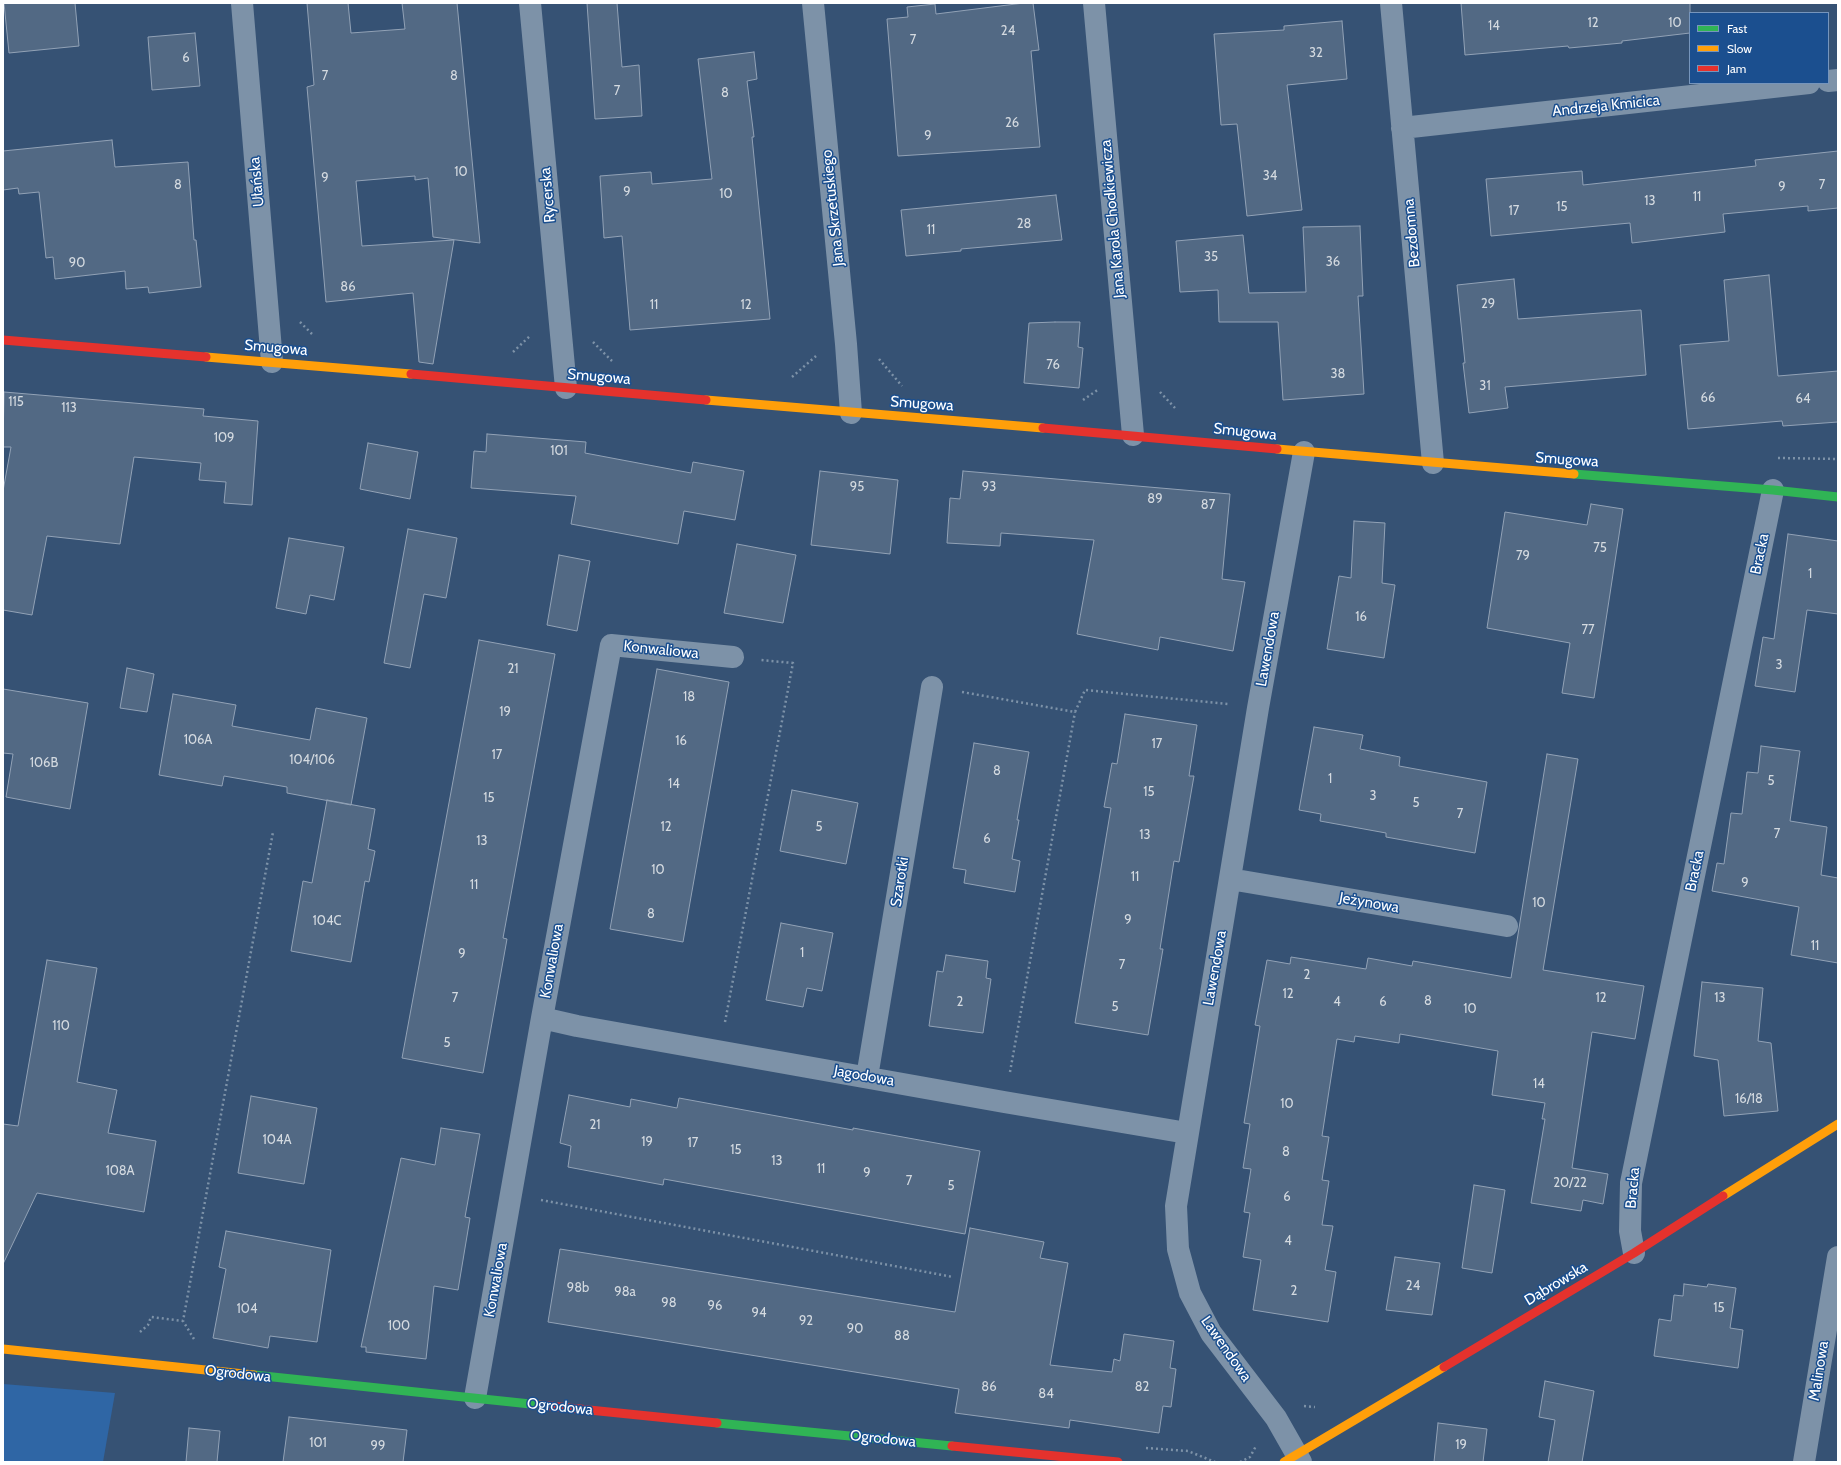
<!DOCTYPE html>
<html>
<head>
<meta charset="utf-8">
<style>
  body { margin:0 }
  #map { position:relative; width:1841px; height:1465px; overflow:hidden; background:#365274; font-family:Cabin,sans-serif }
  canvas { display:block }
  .frame { position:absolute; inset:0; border:4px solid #fff; pointer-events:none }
  .legend { position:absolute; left:1689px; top:12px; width:140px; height:72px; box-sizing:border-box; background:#1b4f8f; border:1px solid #7695bc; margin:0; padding:5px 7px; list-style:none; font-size:12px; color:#fff }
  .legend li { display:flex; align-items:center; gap:8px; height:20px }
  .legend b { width:20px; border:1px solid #7695bc }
</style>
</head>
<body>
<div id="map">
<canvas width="1841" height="1465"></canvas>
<div class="frame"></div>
<ul class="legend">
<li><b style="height:5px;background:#30b455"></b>Fast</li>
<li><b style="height:5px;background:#ff9f0a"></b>Slow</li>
<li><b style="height:5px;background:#e5322d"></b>Jam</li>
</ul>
</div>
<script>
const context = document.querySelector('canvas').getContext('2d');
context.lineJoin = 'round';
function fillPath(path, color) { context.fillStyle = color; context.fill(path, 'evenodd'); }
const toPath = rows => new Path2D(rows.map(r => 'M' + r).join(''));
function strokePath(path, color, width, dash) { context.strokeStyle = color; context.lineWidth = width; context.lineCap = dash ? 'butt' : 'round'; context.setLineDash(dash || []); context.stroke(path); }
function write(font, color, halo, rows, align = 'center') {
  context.font = font + ' Cabin,sans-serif'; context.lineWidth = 3; context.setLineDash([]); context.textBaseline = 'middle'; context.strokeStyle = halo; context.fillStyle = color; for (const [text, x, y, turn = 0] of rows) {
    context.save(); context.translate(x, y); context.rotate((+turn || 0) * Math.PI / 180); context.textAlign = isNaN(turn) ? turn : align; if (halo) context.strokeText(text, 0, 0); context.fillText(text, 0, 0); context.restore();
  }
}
fillPath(toPath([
  [3,1384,115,1393,103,1462,3,1462]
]), '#2f66a5');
const building = toPath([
  [4,3,75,3,79,46,9,53,4,3],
  [307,3,348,3,351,33,405,29,402,3,457,3,480,243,433,237,428,178,415,180,415,176,356,181,362,246,454,240,433,364,419,362,413,293,326,302,307,87,314,85,307,3],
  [587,3,617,3,622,67,639,65,642,116,595,119,587,3],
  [1024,3,1033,3,1039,50,1031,51,1040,147,898,156,887,19,908,17,907,7,935,4,936,14,1024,3],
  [1461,3,1690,3,1690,33,1622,41,1622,43,1569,48,1568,46,1465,55,1461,3],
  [1342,21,1347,79,1287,85,1302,210,1247,216,1237,124,1221,125,1214,34,1284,30,1284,26,1342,21],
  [195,33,200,86,152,90,148,37,195,33],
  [754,52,757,79,747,81,754,137,752,137,770,319,630,330,622,236,604,238,600,176,651,172,652,184,712,179,698,59,754,52],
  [112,140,115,167,188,162,194,240,196,240,201,287,149,293,148,287,126,289,125,271,55,279,53,257,46,258,39,192,19,194,18,188,3,190,3,151,112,140],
  [1838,151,1838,208,1808,211,1808,206,1723,214,1725,232,1632,243,1630,223,1491,236,1486,179,1582,171,1583,185,1756,166,1755,160,1838,151],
  [1056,195,1062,240,961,249,961,251,906,256,901,210,1056,195],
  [1360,226,1363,296,1358,296,1364,394,1283,400,1278,322,1219,322,1218,290,1180,292,1176,241,1243,235,1249,293,1306,292,1303,227,1360,226],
  [1769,275,1778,376,1838,371,1838,422,1783,426,1782,421,1688,429,1680,345,1729,341,1724,280,1769,275],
  [1514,279,1518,319,1641,310,1646,375,1505,387,1508,408,1469,413,1463,363,1465,363,1457,285,1514,279],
  [1055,322,1080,322,1078,347,1083,348,1079,388,1024,383,1029,323,1055,322],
  [4,392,204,409,203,416,258,421,252,505,224,503,226,482,199,480,201,463,134,457,120,544,47,536,32,615,3,610,3,491,11,447,3,447,4,392],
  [487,434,586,442,585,453,691,473,693,462,744,471,735,520,684,511,678,544,571,524,576,496,471,488,474,451,486,452,487,434],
  [368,443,418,452,410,499,360,489,368,443],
  [820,471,898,480,890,554,811,545,820,471],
  [963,471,1230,494,1222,579,1245,582,1233,651,1160,637,1158,650,1077,634,1094,540,1001,533,1000,546,947,543,950,498,960,499,963,471],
  [1591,504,1623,509,1594,698,1562,693,1570,643,1487,628,1505,512,1587,525,1591,504],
  [1354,521,1385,523,1382,583,1395,585,1384,658,1327,649,1339,576,1351,578,1354,521],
  [408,529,457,538,446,598,424,594,410,668,384,663,408,529],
  [1788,534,1838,541,1838,614,1807,610,1795,692,1755,686,1763,637,1774,639,1788,534],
  [289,538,344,547,334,600,310,595,306,614,276,608,289,538],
  [737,544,796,555,783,623,724,613,737,544],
  [559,555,590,561,577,631,547,625,559,555],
  [479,640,555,654,503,938,507,939,483,1073,402,1058,479,640],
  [127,668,154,674,147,712,120,708,127,668],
  [657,669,729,682,683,942,610,929,657,669],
  [3,689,88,703,70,809,6,797,13,754,3,753,3,689],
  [173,694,236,705,232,726,310,740,316,708,367,718,351,805,287,793,287,787,224,776,222,786,159,775,173,694],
  [1125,714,1197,725,1189,776,1194,776,1179,862,1174,861,1160,949,1163,949,1148,1035,1075,1023,1111,808,1104,807,1112,763,1117,764,1125,714],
  [1314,727,1363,735,1360,749,1400,757,1399,766,1487,782,1475,853,1386,837,1386,833,1320,821,1321,814,1299,810,1314,727],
  [974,743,1029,752,1017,820,1019,820,1012,859,1020,861,1015,892,964,883,966,870,953,868,974,743],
  [1761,746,1800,751,1790,821,1827,827,1821,875,1838,878,1838,963,1791,955,1799,907,1712,891,1717,863,1724,864,1731,813,1742,814,1747,772,1758,773,1761,746],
  [1547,754,1578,759,1543,970,1644,986,1635,1039,1592,1032,1572,1168,1608,1174,1603,1204,1583,1200,1581,1211,1531,1203,1545,1119,1542,1119,1545,1103,1492,1095,1498,1051,1400,1034,1399,1043,1355,1036,1354,1042,1337,1039,1322,1136,1329,1137,1322,1180,1329,1181,1322,1225,1333,1226,1325,1270,1336,1272,1328,1322,1253,1310,1261,1260,1243,1257,1250,1213,1244,1212,1251,1169,1243,1168,1250,1124,1244,1123,1260,1026,1255,1025,1267,960,1290,964,1291,957,1366,969,1368,958,1412,966,1413,961,1511,978,1547,754],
  [792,790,858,803,846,864,780,851,792,790],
  [327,800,375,809,368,849,375,851,369,882,365,881,351,962,291,951,303,881,312,883,327,800],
  [781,923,833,933,822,991,807,988,803,1007,766,1000,781,923],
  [946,955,988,961,986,978,991,979,983,1033,929,1026,937,971,943,972,946,955],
  [47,960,97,968,77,1082,117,1090,108,1133,156,1141,144,1212,37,1193,3,1264,3,1124,18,1126,47,960],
  [1702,982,1763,988,1758,1041,1771,1043,1778,1111,1724,1116,1718,1060,1694,1056,1702,982],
  [569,1095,630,1107,631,1099,677,1108,679,1098,853,1130,853,1128,980,1151,965,1234,664,1179,663,1185,568,1167,571,1146,560,1143,569,1095],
  [251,1096,317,1108,304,1184,238,1173,251,1096],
  [441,1128,480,1134,465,1217,470,1218,458,1290,434,1286,426,1359,366,1352,366,1347,361,1347,401,1158,435,1165,441,1128],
  [1474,1185,1505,1190,1492,1273,1462,1268,1474,1185],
  [970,1228,1044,1242,1040,1258,1068,1263,1050,1365,1112,1372,1114,1359,1120,1361,1124,1334,1174,1341,1170,1368,1176,1369,1171,1407,1163,1406,1159,1433,1070,1420,1069,1428,955,1413,959,1389,548,1322,560,1249,955,1312,970,1228],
  [226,1231,331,1250,317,1342,270,1336,268,1348,213,1338,226,1269,219,1267,226,1231],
  [1395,1257,1440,1263,1432,1315,1386,1310,1395,1257],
  [1684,1284,1707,1287,1708,1284,1736,1288,1730,1328,1743,1330,1738,1368,1654,1356,1659,1319,1671,1321,1674,1295,1683,1296,1684,1284],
  [1545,1381,1594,1391,1582,1462,1548,1462,1555,1420,1539,1417,1545,1381],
  [289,1417,407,1430,403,1462,283,1462,289,1417],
  [1438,1423,1487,1429,1483,1462,1434,1462,1438,1423],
  [189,1428,220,1431,217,1462,186,1462,189,1428]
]);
fillPath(building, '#526984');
strokePath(building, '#92a2b6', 1);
strokePath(toPath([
  [300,322,312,334],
  [593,342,612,361],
  [513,352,531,335],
  [879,359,902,386],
  [792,377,816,356],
  [1160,392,1175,408],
  [1083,400,1099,389],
  [1778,458,1838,459],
  [962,692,1075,712,1085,690,1228,704],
  [725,1022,793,663,761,660],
  [1010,1072,1075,712],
  [541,1200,953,1277],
  [140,1332,148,1325,151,1317,183,1321],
  [194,1339,183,1321,273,832],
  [1304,1406,1315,1407],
  [1146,1448,1188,1451,1215,1462],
  [1240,1462,1250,1457,1256,1446]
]), '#7d92a8', 2.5, [2, 3]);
strokePath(toPath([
  [242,3,272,362],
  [530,3,566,388],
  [813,3,846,344,851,413],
  [1094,3,1133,435],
  [1391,3,1433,463],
  [1828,81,1838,80],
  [1402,128,1809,83],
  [1230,879,1507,926],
  [542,1018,577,1026,1004,1102,1187,1133],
  [867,1077,932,687],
  [1634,1253,1630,1231,1631,1183,1773,490],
  [475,1398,542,1018,611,645,733,657],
  [1301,1462,1276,1418,1211,1333,1190,1293,1178,1249,1176,1206,1258,708,1304,452],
  [1804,1462,1838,1257]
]), '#7d92a8', 22);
strokePath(toPath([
  [1574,474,1773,490,1838,497],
  [254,1375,540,1405],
  [717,1423,952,1446]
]), '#30b455', 9);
strokePath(toPath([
  [206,357,411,374],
  [706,400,1043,428],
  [1277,449,1574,474],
  [1723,1196,1838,1124],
  [3,1349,254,1375],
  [1284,1462,1444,1367]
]), '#ff9f0a', 9);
strokePath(toPath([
  [3,340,206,357],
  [411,374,706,400],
  [1043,428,1277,449],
  [1444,1367,1634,1253,1723,1196],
  [540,1405,717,1423],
  [952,1446,1118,1462]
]), '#e5322d', 9);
write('13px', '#d4dae0', null, [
  ["12",1593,23],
  ["10",1675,23],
  ["14",1494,26],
  ["24",1008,31],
  ["7",913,40],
  ["32",1316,53],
  ["6",186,58],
  ["7",325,76],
  ["8",454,76],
  ["7",617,91],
  ["8",725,93],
  ["26",1012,123],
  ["9",928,136],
  ["10",461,172],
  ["34",1270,176],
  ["9",325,178],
  ["8",178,185],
  ["7",1822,185],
  ["9",1782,187],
  ["9",627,192],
  ["10",726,194],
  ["11",1697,197],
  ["13",1650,201],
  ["15",1562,207],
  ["17",1514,211],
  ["28",1024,224],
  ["11",931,230],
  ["35",1211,257],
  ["36",1333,262],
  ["90",77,263],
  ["86",348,287],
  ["29",1488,304],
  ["11",654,305],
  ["12",746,305],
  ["76",1053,365],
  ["38",1338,374],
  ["31",1485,386],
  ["66",1708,398],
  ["64",1803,399],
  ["115",16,402],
  ["113",69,408],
  ["109",224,438],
  ["101",559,451],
  ["95",857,487],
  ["93",989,487],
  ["89",1155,499],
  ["87",1208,505],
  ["75",1600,548],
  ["79",1523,556],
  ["1",1810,574],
  ["16",1361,617],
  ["77",1588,630],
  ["3",1779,665],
  ["21",513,669],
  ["18",689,697],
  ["19",505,712],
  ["106A",198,740],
  ["16",681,741],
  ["17",1157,744],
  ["17",497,755],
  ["104/106",312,760],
  ["106B",44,763],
  ["8",997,771],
  ["1",1330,779],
  ["5",1771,781],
  ["14",674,784],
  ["15",1149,792],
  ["3",1373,796],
  ["15",489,798],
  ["5",1416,803],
  ["7",1460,814],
  ["12",666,827],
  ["5",819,827],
  ["7",1777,834],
  ["13",1145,835],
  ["6",987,839],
  ["13",482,841],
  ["10",658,870],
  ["11",1135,877],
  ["9",1745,883],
  ["11",474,885],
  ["10",1539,903],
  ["8",651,914],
  ["9",1128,920],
  ["104C",327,921],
  ["11",1815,946],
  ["1",802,953],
  ["9",462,954],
  ["7",1122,965],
  ["2",1307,975],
  ["12",1288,994],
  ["7",455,998],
  ["12",1601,998],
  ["13",1720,998],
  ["8",1428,1001],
  ["2",960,1002],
  ["4",1337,1002],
  ["6",1383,1002],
  ["5",1115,1007],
  ["10",1470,1009],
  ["110",61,1026],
  ["5",447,1043],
  ["14",1539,1084],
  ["16/18",1749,1099],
  ["10",1287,1104],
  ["21",595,1125],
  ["104A",277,1140],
  ["19",647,1142],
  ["17",693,1143],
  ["15",736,1150],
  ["8",1286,1152],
  ["13",777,1161],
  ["11",821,1169],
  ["108A",120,1171],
  ["9",867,1173],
  ["7",909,1181],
  ["20/22",1570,1183],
  ["5",951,1186],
  ["6",1287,1197],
  ["4",1288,1241],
  ["24",1413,1286],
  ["98b",578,1288],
  ["2",1294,1291],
  ["98a",625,1292],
  ["98",669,1303],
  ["96",715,1306],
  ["15",1719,1308],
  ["104",247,1309],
  ["94",759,1313],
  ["92",806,1321],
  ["100",399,1326],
  ["90",855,1329],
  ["88",902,1336],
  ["86",989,1387],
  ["82",1142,1387],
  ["84",1046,1394],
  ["101",318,1443],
  ["19",1461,1445],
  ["99",378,1446]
]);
write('15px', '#fff', '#1b4f8f', [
  ["Andrzeja Kmicica",1606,106,-6],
  ["Ułańska",257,182,-95],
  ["Rycerska",548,195,-95],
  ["Jana Skrzetuskiego",833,208,-96],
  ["Jana Karola Chodkiewicza",1113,219,-95],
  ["Bezdomna",1412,233,-95],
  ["Smugowa",276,348,5],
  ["Smugowa",599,377,5],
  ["Smugowa",922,404,4],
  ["Smugowa",1245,432,6],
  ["Smugowa",1567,460,4],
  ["Bracka",1760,554,-78],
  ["Lawendowa",1268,649,-80],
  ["Konwaliowa",661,650,6],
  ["Bracka",1695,871,-78],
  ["Szarotki",900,882,-81],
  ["Jeżynowa",1369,903,10],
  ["Konwaliowa",552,961,-80],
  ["Lawendowa",1215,968,-80],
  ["Jagodowa",864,1076,10],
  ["Bracka",1633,1188,-85],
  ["Konwaliowa",496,1280,-80],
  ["Dąbrowska",1556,1284,-31],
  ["Lawendowa",1226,1349,55],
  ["Malinowa",1819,1371,-81],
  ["Ogrodowa",238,1374,6],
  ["Ogrodowa",560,1407,6],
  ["Ogrodowa",883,1439,6]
]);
</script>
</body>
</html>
